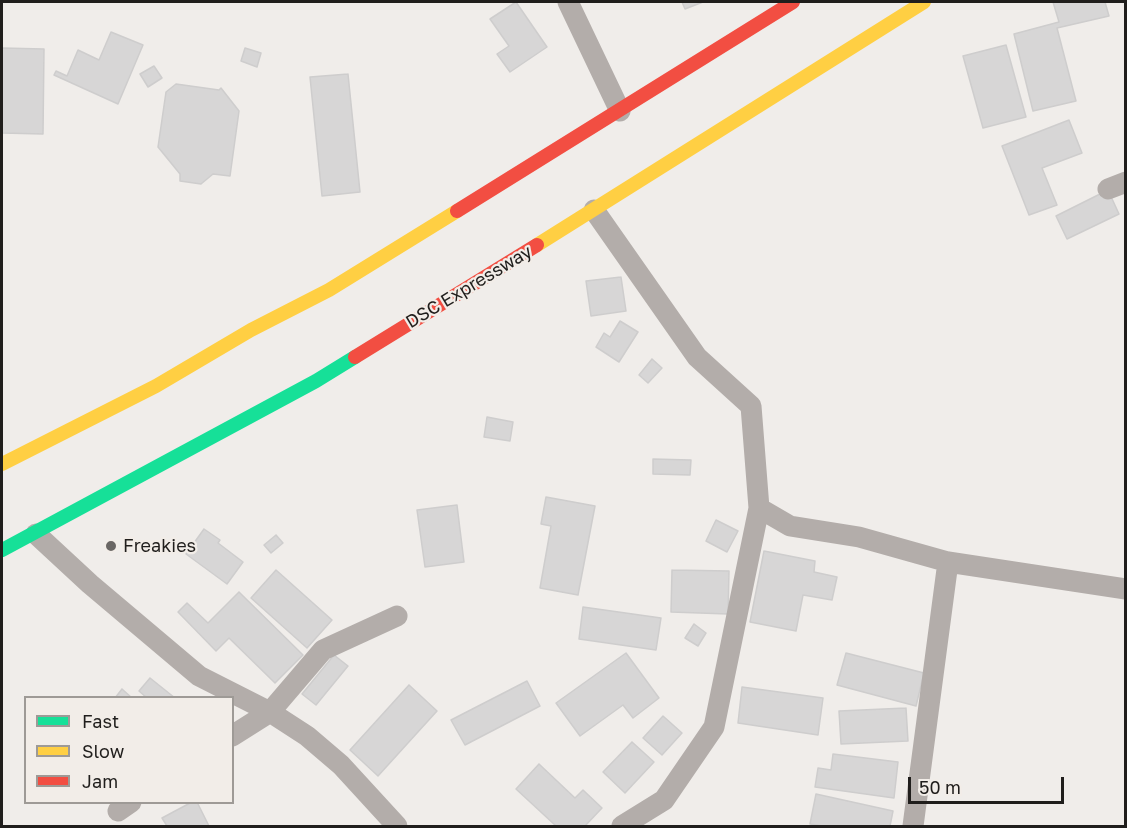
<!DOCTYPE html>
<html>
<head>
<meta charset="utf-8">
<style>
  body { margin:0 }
  #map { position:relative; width:1127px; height:828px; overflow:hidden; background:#f0edea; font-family:"Golos Text",sans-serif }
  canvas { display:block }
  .frame { position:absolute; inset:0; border:3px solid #201e1c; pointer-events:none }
  .legend { position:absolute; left:24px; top:696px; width:210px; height:108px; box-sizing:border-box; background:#f2ede8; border:2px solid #9e9a96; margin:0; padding:8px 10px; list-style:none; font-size:18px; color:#201e1c }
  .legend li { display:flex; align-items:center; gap:12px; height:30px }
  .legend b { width:30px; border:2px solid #9e9a96 }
  .scale { position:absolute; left:908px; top:777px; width:156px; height:27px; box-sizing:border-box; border:3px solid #201e1c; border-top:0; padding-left:8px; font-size:18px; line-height:21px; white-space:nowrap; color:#201e1c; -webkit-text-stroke:4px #f2ede8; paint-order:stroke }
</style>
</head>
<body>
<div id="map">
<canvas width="1127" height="828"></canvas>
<div class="frame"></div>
<ul class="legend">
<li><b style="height:8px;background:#16e098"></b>Fast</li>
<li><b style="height:8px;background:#ffcf43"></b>Slow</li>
<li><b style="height:8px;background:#f24e42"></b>Jam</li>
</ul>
<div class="scale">50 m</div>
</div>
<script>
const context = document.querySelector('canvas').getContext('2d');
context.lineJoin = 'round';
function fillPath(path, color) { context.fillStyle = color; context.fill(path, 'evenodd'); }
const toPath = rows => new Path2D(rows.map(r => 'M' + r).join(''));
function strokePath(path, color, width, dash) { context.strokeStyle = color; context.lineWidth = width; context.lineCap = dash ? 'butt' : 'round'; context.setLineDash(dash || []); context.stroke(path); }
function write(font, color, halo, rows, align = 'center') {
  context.font = font + ' "Golos Text",sans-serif'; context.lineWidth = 4.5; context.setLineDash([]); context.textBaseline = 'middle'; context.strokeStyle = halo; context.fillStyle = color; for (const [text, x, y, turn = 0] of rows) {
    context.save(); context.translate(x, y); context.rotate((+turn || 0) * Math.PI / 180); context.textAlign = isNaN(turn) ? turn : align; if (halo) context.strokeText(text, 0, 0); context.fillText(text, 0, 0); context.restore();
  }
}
const building = toPath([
  [516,2,547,47,510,72,497,54,509,46,490,19,516,2],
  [682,2,703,2,685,9,682,2],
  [1053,2,1105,2,1109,16,1057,28,1076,101,1033,111,1014,34,1059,22,1053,2],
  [111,32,143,45,118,104,54,75,56,71,67,76,78,50,99,60,111,32],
  [1006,45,1026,117,983,128,963,56,1006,45],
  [2,48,44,49,43,134,2,133,2,48],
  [245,48,261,53,257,67,241,61,245,48],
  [154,66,162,78,148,87,140,74,154,66],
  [348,74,360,192,322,196,310,77,348,74],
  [176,84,219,90,221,88,239,111,230,176,213,174,201,184,180,181,180,174,158,147,166,92,176,84],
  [1069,120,1082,153,1042,168,1057,205,1029,215,1002,146,1069,120],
  [1108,190,1119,214,1067,239,1056,216,1108,190],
  [621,277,626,311,591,316,586,281,621,277],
  [620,321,638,332,619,362,596,347,604,333,610,337,620,321],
  [652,359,662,368,648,383,639,375,652,359],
  [487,417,513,422,510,441,484,437,487,417],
  [653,459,691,460,690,475,653,474,653,459],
  [546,497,595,506,578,595,540,588,551,526,541,524,546,497],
  [457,505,464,562,425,567,417,510,457,505],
  [716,520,738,531,727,552,706,541,716,520],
  [204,529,220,540,218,543,243,562,227,584,186,554,204,529],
  [276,535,283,543,271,553,264,545,276,535],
  [764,551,815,561,814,572,837,577,832,600,803,595,796,631,750,622,764,551],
  [276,570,332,620,307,648,251,598,276,570],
  [672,570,729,571,728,614,671,612,672,570],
  [239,592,303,655,275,683,229,638,216,651,178,612,187,603,208,623,239,592],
  [583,607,661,618,656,650,579,639,583,607],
  [694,624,706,633,698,646,685,638,694,624],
  [626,653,659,698,633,718,623,705,580,736,556,703,626,653],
  [846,653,924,673,916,706,837,685,846,653],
  [334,655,348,666,316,705,302,694,334,655],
  [150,678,175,698,147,698,139,691,150,678],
  [527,681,540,706,465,745,451,720,527,681],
  [409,685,437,711,378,776,350,750,409,685],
  [742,687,823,698,818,735,738,723,742,687],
  [122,689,132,698,115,698,122,689],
  [906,708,908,741,841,744,839,711,906,708],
  [663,716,682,733,662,755,643,738,663,716],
  [632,742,654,762,625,793,603,772,632,742],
  [833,754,898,762,894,798,815,787,818,768,831,770,833,754],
  [539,764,575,798,583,790,602,808,585,826,556,826,516,789,539,764],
  [816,794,893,811,890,826,823,826,810,824,816,794],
  [192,802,197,802,209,826,167,826,162,818,192,802]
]);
fillPath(building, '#d7d6d6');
strokePath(building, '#cecdcd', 1.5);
strokePath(toPath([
  [568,2,620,111],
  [1108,189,1126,182],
  [594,210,697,357,751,406,759,508,790,526,859,537,948,562,1126,589],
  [36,534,90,584,199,676,270,712,307,736,341,765,397,826],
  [232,736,270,712,323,650,397,616],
  [118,811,131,802],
  [622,826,664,800,714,727,759,508],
  [913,826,948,562]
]), '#b3adaa', 21);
strokePath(toPath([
  [2,550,316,381,355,357]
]), '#16e098', 14);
strokePath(toPath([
  [537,245,924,2],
  [2,464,156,386,251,330,329,290,457,211]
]), '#ffcf43', 14);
strokePath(toPath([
  [457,211,793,2],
  [355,357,537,245]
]), '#f24e42', 14);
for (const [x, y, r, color] of [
  [111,546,6,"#696664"]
]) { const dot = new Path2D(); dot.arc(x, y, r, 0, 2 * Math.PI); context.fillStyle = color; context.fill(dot); strokePath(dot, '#f2ede8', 2); }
write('18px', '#201e1c', '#f2ede8', [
  ["DSC Expressway",469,287,-31]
]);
write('18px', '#201e1c', '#f2ede8', [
  ["Freakies",123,546]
], 'left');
</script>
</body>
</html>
